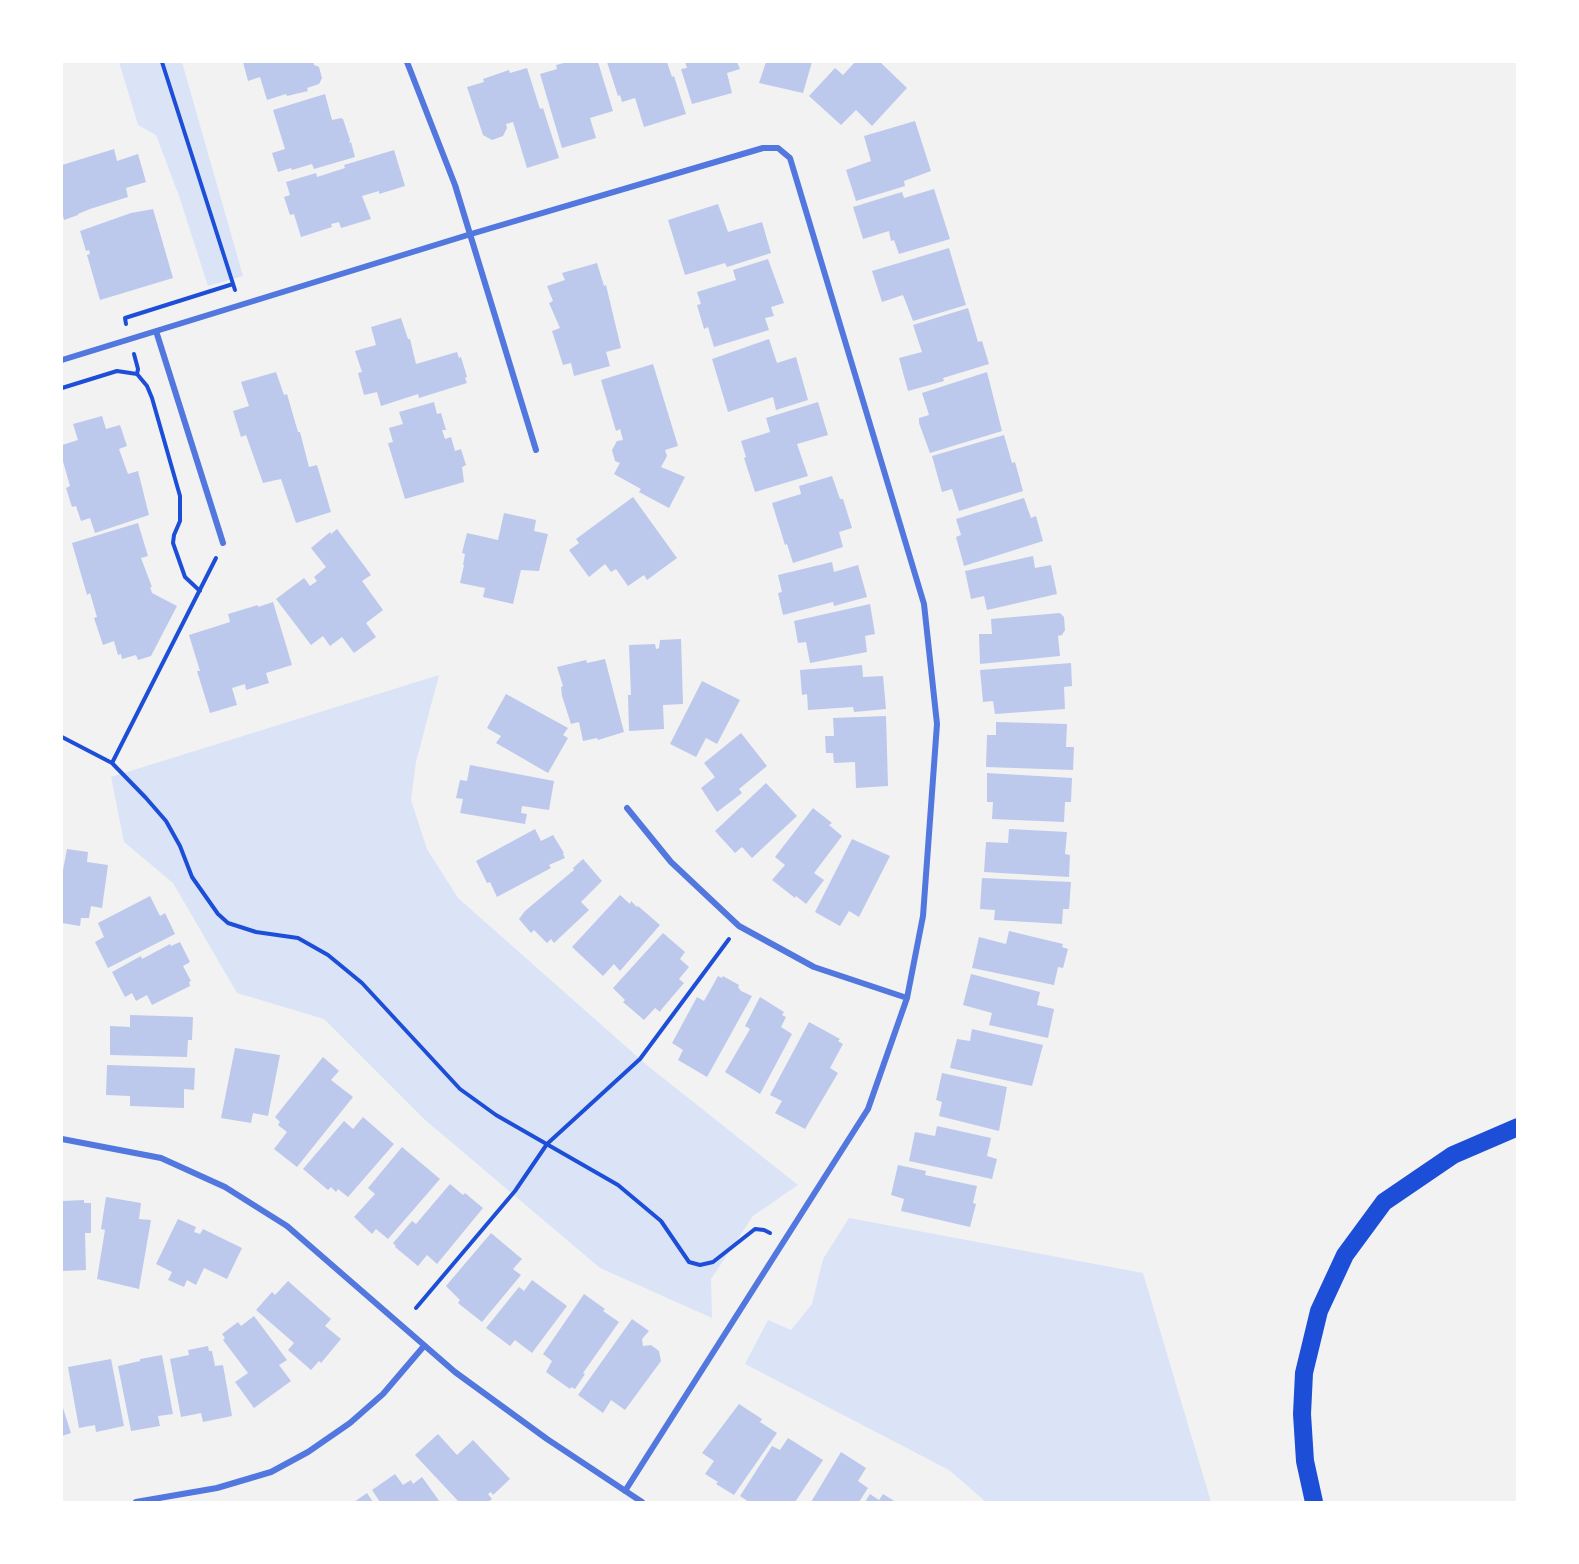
<!DOCTYPE html>
<html>
<head>
<meta charset="utf-8">
<style>
  body { margin:0 }
  #map { position:relative; width:1579px; height:1564px; overflow:hidden; background:#f2f2f2; font-family:Helvetica,sans-serif }
  canvas { display:block }
  .frame { position:absolute; inset:0; border:63px solid #fff; pointer-events:none }
</style>
</head>
<body>
<div id="map">
<canvas width="1579" height="1564"></canvas>
<div class="frame"></div>
</div>
<script>
const context = document.querySelector('canvas').getContext('2d');
context.lineJoin = 'round';
function fillPath(path, color) { context.fillStyle = color; context.fill(path, 'evenodd'); }
const toPath = rows => new Path2D(rows.map(r => 'M' + r).join(''));
function strokePath(path, color, width, dash) { context.strokeStyle = color; context.lineWidth = width; context.lineCap = dash ? 'butt' : 'round'; context.setLineDash(dash || []); context.stroke(path); }
fillPath(toPath([
  [119,62,182,62,243,276,208,286,179,196,156,135,138,125],
  [439,675,416,762,411,800,427,849,458,898,648,1066,798,1185,753,1216,711,1279,712,1318,600,1268,424,1119,324,1019,237,993,173,883,124,842,111,777],
  [849,1218,1143,1273,1211,1502,986,1502,949,1470,745,1364,768,1320,791,1330,812,1304,823,1259]
]), '#dbe4f7');
fillPath(toPath([
  [243,62,313,62,314,65,319,67,322,78,319,84,307,88,308,91,287,96,286,94,267,100,260,77,248,81],
  [567,62,598,62,613,111,590,118,596,138,562,148,540,74,557,69,556,65],
  [607,62,667,62,672,77,674,76,686,114,644,127,635,98,622,102,620,95,618,96],
  [685,62,737,62,740,69,727,73,732,93,692,104,681,69,687,68],
  [766,62,812,62,803,93,759,83],
  [855,62,880,62,907,88,872,126,856,110,841,125,809,96,835,68,843,75],
  [527,68,540,109,543,108,559,158,527,168,513,122,506,124,507,128,503,136,492,140,483,135,467,87,484,82,483,79,509,70,510,73],
  [325,94,332,120,341,118,343,119,350,140,349,143,351,142,355,157,314,169,312,164,292,170,291,168,278,172,272,153,285,149,273,110],
  [915,121,931,171,904,181,905,186,856,201,846,170,871,161,864,136],
  [114,149,117,161,138,154,146,182,126,188,128,197,90,209,78,214,78,215,64,220,62,212,62,165],
  [394,150,405,186,379,194,379,191,362,196,371,219,341,228,339,222,331,224,332,227,301,237,294,214,290,215,284,197,290,195,286,182,316,173,317,177,345,168,344,165],
  [934,189,950,239,899,254,894,240,891,241,889,231,863,239,853,207,902,192,904,198],
  [718,204,728,232,762,222,771,253,727,267,725,263,685,275,668,220],
  [153,209,173,278,100,300,87,255,90,254,89,250,86,251,80,231,131,213],
  [949,248,966,305,913,321,903,295,882,302,872,271],
  [768,259,784,303,771,307,774,316,765,318,769,330,714,347,708,327,704,329,697,305,701,304,697,292,736,280,733,270],
  [597,263,604,286,606,285,621,348,606,352,610,366,574,376,571,363,563,365,552,331,560,328,549,303,553,301,547,286,565,280,562,273],
  [968,308,978,342,982,341,989,364,943,378,944,381,908,391,899,358,922,352,913,325],
  [401,318,408,339,410,339,416,364,457,352,459,358,461,357,467,377,465,378,467,383,419,398,418,394,381,406,377,392,364,395,358,373,362,372,355,351,376,345,371,327],
  [769,339,777,363,796,357,808,400,776,410,773,397,728,412,712,359],
  [653,364,678,446,665,450,667,456,661,467,685,477,669,508,639,492,641,489,614,474,620,463,615,461,612,450,617,441,623,440,620,429,616,431,601,380],
  [276,372,284,395,287,394,298,432,300,432,309,467,317,465,331,512,296,523,281,479,263,483,246,435,241,437,233,411,249,406,241,382],
  [987,372,1002,431,930,453,919,423,919,418,929,415,922,393],
  [434,402,437,414,441,413,446,430,442,430,445,439,451,437,455,451,461,449,466,465,462,467,464,482,405,499,388,443,393,442,389,428,403,424,399,412],
  [818,402,828,435,797,444,808,476,755,492,744,458,746,457,741,441,770,432,766,418],
  [102,416,106,429,120,425,127,446,119,449,128,474,138,471,149,515,95,533,90,518,81,521,76,506,72,507,66,488,70,486,62,458,62,445,78,440,73,424],
  [1004,435,1012,463,1015,462,1023,491,959,511,952,489,942,492,932,456],
  [832,476,840,499,843,499,852,528,839,532,843,547,793,563,787,544,785,545,772,503,801,494,799,486],
  [633,497,677,558,647,580,644,575,628,586,616,569,611,572,605,564,589,577,569,550,579,543,576,539],
  [1024,498,1031,518,1036,516,1043,541,964,566,956,537,961,535,956,519],
  [504,513,536,520,534,531,548,534,539,571,521,570,513,604,483,597,485,588,460,583,464,565,463,565,465,554,462,553,467,533,498,540],
  [138,523,148,556,141,558,152,587,150,587,152,593,177,606,151,656,138,660,136,655,122,659,121,654,118,655,114,641,103,645,94,618,97,617,90,593,87,595,72,543],
  [337,529,371,575,362,581,383,610,366,623,376,637,354,653,342,637,330,646,323,636,311,645,276,599,304,578,310,586,317,581,314,577,326,567,311,548,330,532,331,534],
  [1033,556,1035,568,1051,565,1057,594,987,610,984,596,971,599,965,571],
  [832,562,834,572,858,565,867,597,834,606,833,602,783,615,778,593,782,592,778,575],
  [273,602,292,665,266,673,269,683,246,690,245,684,232,688,237,705,210,713,197,671,200,671,189,635,230,622,228,614,258,605,258,607],
  [870,604,875,634,865,636,867,652,810,663,806,642,798,643,794,621],
  [1060,613,1064,617,1065,630,1062,635,1058,636,1060,656,980,664,979,634,992,634,991,619],
  [681,639,683,704,663,705,664,729,629,731,628,695,631,695,629,645,655,644,656,649,659,648,660,640],
  [605,659,624,732,598,740,597,738,583,741,579,722,571,724,562,696,561,687,563,686,557,667,586,660,587,663],
  [1071,663,1072,686,1064,687,1065,709,995,714,993,701,983,702,980,670],
  [862,665,863,677,883,676,886,709,854,712,853,707,808,710,807,694,802,695,800,670],
  [702,681,740,700,717,744,706,738,696,757,670,744],
  [506,694,568,728,563,735,568,738,548,773,496,743,501,736,487,728],
  [886,716,888,786,856,788,855,762,834,763,833,753,826,753,825,736,834,736,833,718],
  [996,722,1067,724,1066,747,1074,747,1073,770,986,767,987,735,996,735],
  [741,733,767,766,739,789,742,793,717,812,701,788,715,777,704,763],
  [470,765,554,781,549,810,522,806,521,813,527,814,525,824,460,813,463,799,456,798,460,780,467,781],
  [987,773,1072,778,1071,802,1065,802,1064,822,992,819,993,802,987,802],
  [766,783,797,816,752,858,742,847,735,853,715,831],
  [813,808,832,823,829,825,842,836,814,873,824,880,806,904,796,896,795,898,772,880,785,865,775,857],
  [535,829,541,841,553,835,564,853,563,854,565,858,549,865,551,868,497,897,490,882,487,883,476,861],
  [1009,829,1067,832,1065,854,1070,855,1069,877,984,872,986,842,1008,843],
  [852,839,890,856,859,917,849,911,840,926,815,912],
  [67,849,88,852,87,862,108,865,102,908,91,906,89,918,81,918,80,926,62,923,62,875],
  [583,859,602,881,581,902,589,910,554,943,551,939,547,943,534,930,531,933,519,919,525,911,574,870,573,868],
  [982,878,1071,882,1069,909,1063,909,1062,924,994,920,995,910,980,909],
  [620,895,630,904,631,901,637,907,638,906,660,925,620,971,614,964,603,976,572,947],
  [150,896,160,916,165,913,175,934,108,968,95,942,104,937,98,923],
  [1009,931,1063,944,1062,947,1068,949,1063,968,1058,967,1054,985,972,968,979,937,1006,944],
  [663,933,685,952,680,959,689,967,679,979,684,983,661,1010,660,1012,655,1008,644,1020,623,1002,625,1000,613,988],
  [180,942,190,962,183,966,191,981,189,982,190,986,152,1005,147,995,136,1001,132,993,125,997,112,972,141,956,142,959,170,944,171,946],
  [971,974,1040,992,1037,1005,1054,1009,1048,1038,989,1025,992,1013,963,1005],
  [718,976,722,978,723,976,739,985,738,987,741,991,752,996,707,1077,678,1060,683,1050,672,1043,697,997,704,1001],
  [760,997,784,1012,782,1015,786,1017,781,1027,792,1034,760,1094,725,1072,750,1029,745,1026],
  [130,1015,193,1017,192,1040,188,1040,187,1057,110,1055,110,1026,130,1027],
  [809,1022,840,1039,838,1041,843,1044,830,1068,838,1073,805,1129,775,1113,782,1101,770,1095],
  [972,1029,1043,1045,1032,1086,950,1068,957,1039,970,1041],
  [235,1048,280,1055,268,1116,253,1113,251,1123,221,1118],
  [323,1057,339,1071,331,1080,353,1097,297,1167,274,1149,287,1132,278,1125,280,1122,275,1117],
  [107,1065,195,1068,194,1090,184,1089,184,1108,130,1106,130,1096,106,1095],
  [942,1073,1007,1087,999,1131,939,1116,942,1102,936,1100],
  [363,1117,394,1144,348,1197,338,1189,336,1192,331,1187,328,1190,303,1169,344,1121,353,1129],
  [937,1126,991,1138,987,1156,997,1159,992,1179,909,1161,915,1132,935,1136],
  [402,1147,440,1179,388,1239,376,1229,372,1234,354,1217,375,1194,368,1188],
  [898,1165,926,1171,925,1175,977,1186,973,1203,976,1204,970,1227,901,1211,904,1199,891,1195],
  [450,1184,463,1195,465,1193,483,1208,437,1264,427,1255,418,1266,395,1247,396,1246,393,1243,412,1221,416,1224],
  [106,1197,141,1203,139,1219,151,1220,139,1289,97,1279,105,1230,101,1229],
  [84,1200,84,1203,91,1203,91,1233,85,1233,86,1270,62,1271,62,1201],
  [178,1219,196,1227,194,1232,200,1234,203,1229,242,1248,227,1279,204,1268,196,1285,187,1280,184,1287,168,1280,172,1272,156,1264],
  [491,1233,522,1259,513,1269,521,1275,482,1322,458,1303,460,1300,446,1286],
  [532,1280,567,1306,532,1353,515,1340,510,1346,486,1328,519,1287,524,1291],
  [288,1281,331,1319,325,1326,341,1339,321,1363,319,1361,311,1370,288,1350,294,1343,256,1310,272,1292,275,1295],
  [584,1294,605,1309,603,1311,619,1322,583,1373,585,1374,575,1389,571,1387,570,1389,546,1372,552,1361,543,1354],
  [254,1316,287,1360,279,1365,291,1381,254,1408,235,1382,248,1373,223,1340,225,1338,222,1334,238,1322,241,1326],
  [632,1319,649,1331,642,1339,643,1346,651,1345,659,1351,661,1361,625,1410,611,1400,603,1413,578,1395],
  [208,1346,209,1351,212,1351,215,1366,223,1365,232,1416,203,1422,201,1413,181,1417,170,1359,189,1355,188,1350],
  [162,1355,173,1414,158,1416,160,1426,131,1431,118,1366,140,1361,140,1359],
  [111,1359,124,1426,96,1432,95,1425,79,1428,68,1367],
  [739,1404,762,1419,760,1422,777,1433,734,1495,716,1484,718,1482,705,1474,714,1461,702,1453],
  [62,1405,71,1433,62,1436],
  [438,1434,457,1455,473,1440,510,1479,493,1495,491,1492,488,1494,492,1499,488,1502,459,1502,415,1455],
  [788,1438,823,1460,795,1502,749,1502,740,1496,772,1446,780,1450],
  [841,1452,866,1468,858,1481,868,1488,859,1502,811,1502],
  [395,1474,403,1485,411,1480,413,1484,422,1477,440,1502,380,1502,372,1490],
  [367,1493,373,1502,354,1502],
  [870,1494,879,1500,883,1494,896,1502,865,1502]
]), '#bdc9ec');
strokePath(toPath([
  [162,62,235,290],
  [126,324,125,318,233,284],
  [137,374,147,386,152,398,180,496,180,521,174,535,173,543,185,577,200,591],
  [62,388,117,371,137,374,138,369,134,354],
  [62,737,112,763,146,798,166,821,180,846,192,877,218,914,228,923,256,932,298,938,328,955,362,983,460,1089,496,1115,618,1185,661,1221,689,1262,700,1265,713,1262,755,1229,764,1230,770,1233],
  [112,763,216,558],
  [416,1308,515,1191,547,1144,640,1059,729,939]
]), '#1d4ed8', 4);
strokePath(toPath([
  [407,62,455,185,536,450],
  [156,331,223,543],
  [62,360,471,234,763,148,778,148,790,158,924,604,937,724,923,916,907,998,868,1109,625,1491],
  [627,808,671,862,739,926,814,967,907,998],
  [62,1139,161,1158,225,1187,287,1226,455,1372,547,1439,642,1502],
  [136,1502,217,1488,271,1472,308,1452,350,1423,383,1394,424,1346]
]), '#5277de', 6);
strokePath(toPath([
  [1314,1502,1305,1461,1302,1414,1304,1373,1319,1311,1345,1255,1384,1202,1453,1155,1518,1127]
]), '#1d4ed8', 18);
</script>
</body>
</html>
